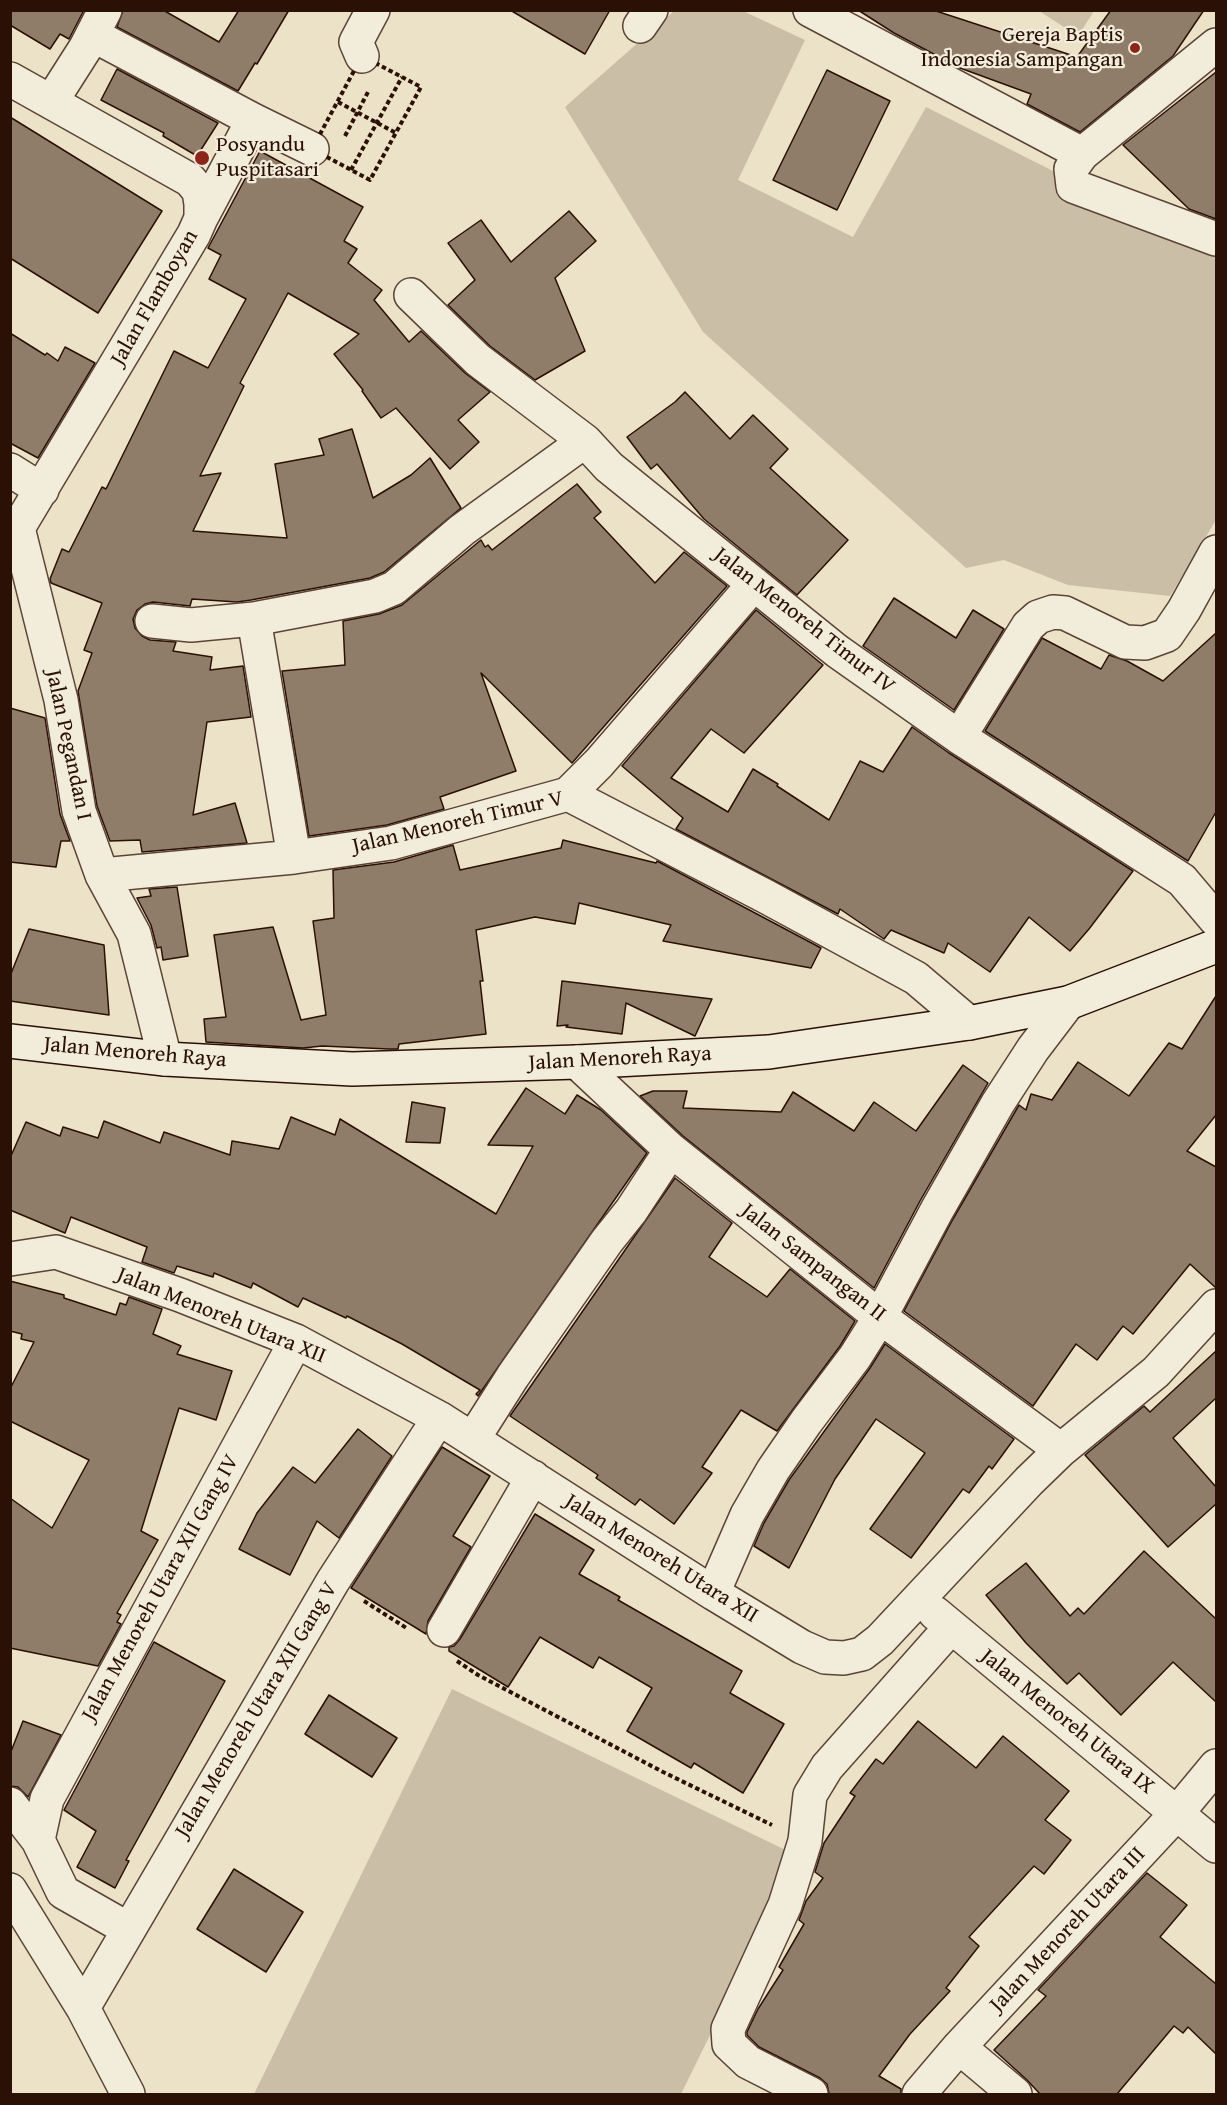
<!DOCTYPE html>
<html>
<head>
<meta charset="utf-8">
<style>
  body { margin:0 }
  #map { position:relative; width:1227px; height:2105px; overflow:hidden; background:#ebe2c7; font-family:"Gentium Book Plus",serif }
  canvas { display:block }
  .frame { position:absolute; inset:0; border:12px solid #2b1005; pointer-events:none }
</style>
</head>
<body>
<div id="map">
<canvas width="1227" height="2105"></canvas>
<div class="frame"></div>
</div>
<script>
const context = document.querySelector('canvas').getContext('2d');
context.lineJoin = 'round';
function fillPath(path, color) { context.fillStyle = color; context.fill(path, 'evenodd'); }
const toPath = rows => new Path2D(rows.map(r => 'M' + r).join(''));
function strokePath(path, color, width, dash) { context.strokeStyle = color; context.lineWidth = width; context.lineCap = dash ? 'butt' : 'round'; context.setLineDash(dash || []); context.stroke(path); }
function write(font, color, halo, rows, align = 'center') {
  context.font = font + ' "Gentium Book Plus",serif'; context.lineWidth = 4.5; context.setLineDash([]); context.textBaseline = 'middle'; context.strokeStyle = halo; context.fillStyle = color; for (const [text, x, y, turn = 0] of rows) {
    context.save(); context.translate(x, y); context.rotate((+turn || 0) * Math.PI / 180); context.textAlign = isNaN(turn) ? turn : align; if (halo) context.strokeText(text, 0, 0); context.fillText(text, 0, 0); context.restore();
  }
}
fillPath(toPath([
  [674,11,743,11,805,40,738,180,853,237,926,107,1216,253,1216,520,1170,596,1068,585,1004,560,966,568,703,332,565,107],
  [1039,11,1094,11,1078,36],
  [452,1689,798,1856,681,2094,254,2094]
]), '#cabea6');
const building = toPath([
  [10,10,84,10,69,39,60,34,50,49,10,25,10,10],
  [123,10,163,10,219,42,239,10,289,10,257,64,255,63,238,91,117,27,123,10],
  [510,10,610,10,585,54,510,10],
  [858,10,933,10,1077,57,1111,10,1204,10,1173,56,1080,132,1027,104,1031,94,960,68,894,33,858,10],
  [117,69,218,123,197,156,163,136,164,133,101,100,117,69],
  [827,70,890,101,837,210,773,180,827,70],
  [1216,72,1216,219,1189,209,1123,145,1216,72],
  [10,117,162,211,98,313,10,258,10,117],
  [260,151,363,207,344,241,357,249,348,263,382,290,374,300,409,342,421,331,465,373,490,392,458,420,479,442,450,469,396,408,381,418,362,391,363,390,334,354,359,334,288,293,240,383,244,386,200,476,221,473,193,531,287,538,275,464,324,455,319,439,352,429,373,498,411,475,430,458,461,508,384,572,370,578,251,600,237,602,192,599,190,606,153,602,145,604,137,610,133,619,135,628,142,636,150,640,176,642,173,651,212,657,210,670,243,666,251,717,207,722,193,815,235,803,247,843,142,852,140,840,110,841,97,806,78,691,92,653,84,650,102,603,51,583,50,579,62,549,69,552,102,487,106,489,174,351,208,368,246,299,209,279,221,255,208,248,260,151],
  [569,211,596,241,555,278,585,351,535,380,490,346,448,305,475,280,448,243,481,220,511,262,569,211],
  [10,333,45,355,47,353,58,361,65,347,95,363,38,458,10,443,10,333],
  [685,392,730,439,753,415,788,449,770,468,848,540,797,595,704,519,657,464,651,469,627,437,675,402,685,392],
  [577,484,601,512,594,518,655,583,684,552,727,586,572,763,481,673,516,771,440,797,444,809,387,825,309,836,282,671,345,665,343,621,379,614,402,605,481,540,485,547,488,545,492,550,577,484],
  [894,598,956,638,973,610,1004,629,954,710,863,646,894,598],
  [756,610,823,665,744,753,711,729,671,778,728,812,753,769,778,784,777,786,829,820,860,761,883,772,912,727,949,753,1133,871,1089,929,1070,951,1029,917,990,972,948,943,944,953,891,930,884,939,840,909,838,914,676,829,683,818,622,766,756,610],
  [1216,633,1216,812,1188,861,985,731,1042,638,1101,669,1109,655,1127,661,1163,681,1216,633],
  [10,708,45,718,60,814,70,841,61,841,56,867,10,862,10,708],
  [563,840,656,863,657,861,821,948,811,968,663,941,671,925,579,903,575,924,535,917,476,930,483,981,480,981,486,1034,399,1044,398,1049,389,1049,322,1046,303,1048,206,1042,204,1019,226,1017,214,935,273,927,301,1020,326,1015,313,921,334,918,333,870,394,862,453,845,460,870,561,848,563,840],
  [177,887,188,956,163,960,161,947,157,948,151,925,137,898,151,896,149,889,177,887],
  [29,929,104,945,109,1015,10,1001,10,976,29,929],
  [562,981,628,989,712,999,695,1036,626,1003,622,1034,566,1027,568,1025,557,1026,562,981],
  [1216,996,1216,1115,1187,1151,1216,1167,1216,1288,1190,1264,1133,1334,1123,1326,1097,1360,1076,1344,1033,1406,904,1311,953,1219,1019,1105,1026,1110,1031,1094,1052,1100,1078,1062,1129,1096,1169,1043,1182,1049,1216,996],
  [963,1065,988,1083,920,1201,874,1288,683,1136,640,1096,653,1091,687,1091,683,1108,781,1112,793,1092,854,1131,874,1102,916,1131,963,1065],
  [526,1088,565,1114,577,1095,601,1110,647,1153,478,1396,476,1394,480,1390,402,1344,347,1316,346,1318,303,1298,298,1307,253,1283,251,1288,214,1273,213,1277,177,1266,174,1273,142,1262,147,1247,71,1217,65,1233,10,1210,10,1158,26,1122,60,1136,63,1127,98,1138,104,1121,160,1143,164,1132,230,1155,232,1141,279,1149,291,1117,335,1135,340,1119,496,1214,533,1146,488,1145,526,1088],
  [412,1102,445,1108,440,1143,406,1142,412,1102],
  [675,1178,732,1223,709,1257,767,1297,790,1269,855,1321,840,1346,777,1431,741,1410,702,1467,712,1473,674,1524,640,1499,635,1505,596,1478,598,1475,510,1416,675,1178],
  [10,1281,64,1295,64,1298,116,1315,120,1303,126,1305,129,1297,162,1309,153,1334,181,1346,177,1354,232,1371,216,1420,179,1408,141,1531,158,1540,117,1613,121,1615,117,1622,121,1624,98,1666,10,1648,10,1498,52,1528,89,1460,10,1421,10,1389,34,1342,21,1339,22,1334,10,1331,10,1281],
  [885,1344,1014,1439,992,1469,989,1466,969,1493,963,1489,911,1558,870,1529,925,1453,876,1419,835,1479,789,1568,754,1546,764,1523,789,1480,870,1368,885,1344],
  [1216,1351,1216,1398,1173,1438,1216,1487,1216,1504,1168,1547,1085,1455,1144,1406,1150,1412,1216,1351],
  [358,1429,392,1456,339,1538,317,1521,290,1575,239,1549,257,1513,293,1467,315,1483,358,1429],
  [442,1447,490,1476,453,1536,471,1547,428,1621,426,1634,351,1588,442,1447],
  [535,1514,594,1550,579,1574,620,1597,618,1600,742,1671,730,1693,784,1724,743,1793,694,1763,691,1768,627,1731,652,1688,599,1657,593,1668,540,1637,508,1687,449,1651,449,1647,454,1646,460,1639,535,1514],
  [1144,1551,1216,1619,1216,1702,1173,1662,1121,1715,1079,1673,1067,1684,1026,1643,986,1595,1026,1563,1070,1616,1078,1608,1084,1614,1144,1551],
  [154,1642,225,1681,126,1860,129,1861,115,1888,77,1867,96,1831,64,1810,154,1642],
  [329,1695,397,1738,372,1777,305,1734,329,1695],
  [23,1721,61,1735,28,1797,18,1787,10,1786,10,1754,23,1721],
  [918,1721,976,1768,1003,1736,1069,1791,1045,1820,1071,1840,1044,1874,1034,1866,969,1937,979,1946,946,1988,950,1991,910,2034,879,2076,901,2089,901,2094,829,2094,827,2084,820,2078,759,2047,747,2035,747,2032,758,2009,783,1970,779,1967,804,1924,799,1920,806,1901,823,1878,815,1872,824,1843,855,1796,850,1793,876,1759,883,1764,918,1721],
  [234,1869,303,1912,266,1972,197,1929,234,1869],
  [1147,1873,1187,1905,1160,1937,1216,1984,1216,2054,1188,2027,1183,2033,1174,2026,1117,2094,1040,2094,1027,2080,994,2050,1046,1996,1038,1990,1147,1873]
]);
fillPath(building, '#8f7d6a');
strokePath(building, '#2b1005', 1.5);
const street = toPath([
  [810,10,1082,154],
  [640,26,651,10],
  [93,35,253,120,312,149],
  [1216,45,1082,154,1071,169,1073,186,1216,239],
  [362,56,356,42,373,10],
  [10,79,190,180,199,191,201,204,201,218,194,234,18,528],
  [51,102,86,47,105,10],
  [201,218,253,120],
  [411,295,478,360,585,441,609,467,837,651,959,737,1182,880,1216,920],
  [10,470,42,490],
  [18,528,61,700,79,811,102,875,134,934,165,1059],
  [254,619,294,857],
  [152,621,191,625,254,619,375,596,394,588,462,530,585,441],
  [959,737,1028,626,1038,617,1053,612,1065,613,1125,642,1145,643,1167,635,1184,610,1216,552],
  [568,794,599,763,754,584],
  [102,875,294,857,391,843,568,794,765,896,916,978,969,1023],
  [577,1062,671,1150,880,1317,1061,1450],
  [10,1259,56,1252,180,1295,296,1341,439,1418,713,1593,802,1647,825,1657,844,1658,862,1654,880,1640,1029,1481,1061,1450,1156,1372,1216,1306],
  [473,1439,513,1376,607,1241,631,1211,671,1150],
  [713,1593,747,1515,773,1470,806,1422,855,1357,880,1317,937,1210,998,1103,1033,1049,1068,1003],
  [935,1613,1216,1846],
  [444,1630,533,1477],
  [10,1804,38,1840,63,1892,128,1929],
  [38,1840,47,1799,296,1341],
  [10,1890,83,2008,128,2094],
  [83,2008,333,1581,439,1418],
  [959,2047,1015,2094],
  [811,2094,748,2062,729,2044,728,2029,785,1905,805,1841,810,1795,827,1767,951,1627],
  [919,2094,959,2047,1177,1813,1216,1766]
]);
const secondary = toPath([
  [10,1041,165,1059,352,1069,577,1062,769,1052,969,1023,1068,1003,1216,946]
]);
strokePath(street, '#5b4436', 36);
strokePath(secondary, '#2b1005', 36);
strokePath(toPath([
  [362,56,421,87,370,180,312,149,362,56],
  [338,102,396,133],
  [345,136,368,92],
  [351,170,402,77],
  [364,1601,408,1629],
  [457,1661,478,1675,663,1772,772,1825]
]), '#2b1005', 4, [4.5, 3]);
strokePath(street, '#f2ecdb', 33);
strokePath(secondary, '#f2ecdb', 33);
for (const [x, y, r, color] of [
  [1135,48,6,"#8f2418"],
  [202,158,8,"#8f2418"]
]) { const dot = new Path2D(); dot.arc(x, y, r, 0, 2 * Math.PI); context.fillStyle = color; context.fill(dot); strokePath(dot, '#f2ecdb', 2); }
write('22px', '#2b1005', '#f2ecdb', [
  ["Gereja Baptis",1123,35],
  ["Indonesia Sampangan",1123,60],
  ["Posyandu",216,145,"left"],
  ["Puspitasari",216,170,"left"]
], 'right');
write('22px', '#2b1005', '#f2ecdb', [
  ["Jalan Flamboyan",155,298,-60],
  ["Jalan Menoreh Timur IV",804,621,38],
  ["Jalan Pegandan I",68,745,78],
  ["Jalan Menoreh Timur V",458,823,-13],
  ["Jalan Menoreh Raya",135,1053,5],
  ["Jalan Menoreh Raya",620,1059,-3],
  ["Jalan Sampangan II",813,1263,38],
  ["Jalan Menoreh Utara XII",221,1316,22],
  ["Jalan Menoreh Utara XII",661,1559,32],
  ["Jalan Menoreh Utara XII Gang IV",161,1588,-61],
  ["Jalan Menoreh Utara XII Gang V",257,1710,-59],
  ["Jalan Menoreh Utara IX",1067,1722,39],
  ["Jalan Menoreh Utara III",1068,1930,-47]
]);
</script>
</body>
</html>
